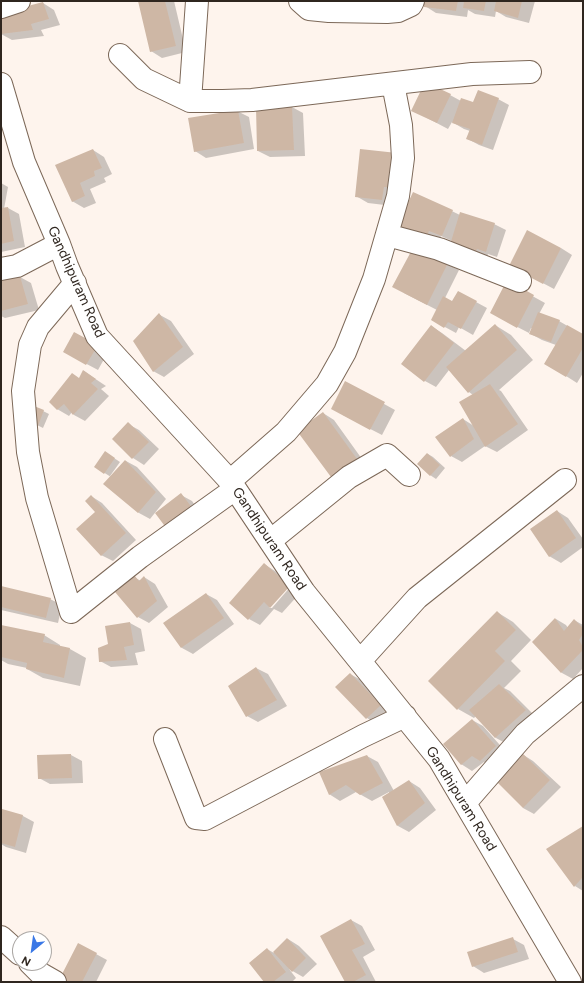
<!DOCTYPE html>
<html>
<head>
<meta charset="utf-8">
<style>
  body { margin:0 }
  #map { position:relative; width:584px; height:983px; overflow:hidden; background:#fef4ed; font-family:Figtree,sans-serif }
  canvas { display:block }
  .frame { position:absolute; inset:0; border:2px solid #2f261f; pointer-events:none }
  .north { position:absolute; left:12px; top:931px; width:40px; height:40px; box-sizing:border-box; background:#fff; border:1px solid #aca8a5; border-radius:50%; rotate:209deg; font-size:11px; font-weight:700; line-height:16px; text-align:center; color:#2f261f }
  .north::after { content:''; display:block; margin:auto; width:14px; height:18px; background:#3a78e6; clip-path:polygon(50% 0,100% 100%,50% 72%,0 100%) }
</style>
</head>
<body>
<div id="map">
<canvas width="584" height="983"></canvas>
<div class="frame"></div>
<div class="north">N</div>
</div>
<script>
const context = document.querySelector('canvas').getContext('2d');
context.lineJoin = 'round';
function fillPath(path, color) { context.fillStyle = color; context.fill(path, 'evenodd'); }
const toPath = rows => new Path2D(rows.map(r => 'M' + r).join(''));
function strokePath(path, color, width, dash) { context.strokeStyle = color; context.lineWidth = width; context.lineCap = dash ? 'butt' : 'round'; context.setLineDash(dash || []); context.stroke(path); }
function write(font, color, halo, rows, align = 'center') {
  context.font = font + ' Figtree,sans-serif'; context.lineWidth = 4; context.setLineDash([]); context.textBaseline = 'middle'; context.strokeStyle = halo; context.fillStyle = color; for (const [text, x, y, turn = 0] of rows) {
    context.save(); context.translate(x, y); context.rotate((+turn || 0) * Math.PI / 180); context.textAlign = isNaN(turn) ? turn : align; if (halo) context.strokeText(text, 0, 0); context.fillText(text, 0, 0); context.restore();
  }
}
fillPath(toPath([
  [139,1,174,1,186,52,162,58,151,51],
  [425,1,535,1,529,23,506,17,496,11,495,17,475,14,468,10,467,17,436,13,425,6],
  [43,3,54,10,60,25,41,30,44,36,12,40,1,34,1,32],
  [450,95,461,101,474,104,498,99,509,105,493,150,479,145,468,139,470,131,464,129,452,122,448,129,412,110],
  [292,107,303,113,305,156,270,157,258,151],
  [237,111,249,117,254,149,206,158,195,151],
  [93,150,104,157,112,174,104,178,106,182,90,189,96,203,84,208,72,201],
  [408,160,393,206,368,203,356,196],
  [1,183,8,187,4,209,8,208,19,214,25,247,1,252],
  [414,193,460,215,494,224,506,230,497,257,488,254,485,262,452,241,441,236,435,248,408,235],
  [414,247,459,270,445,298,453,303,476,302,487,308,473,335,459,327,456,333,432,320,437,310,404,293],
  [561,248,572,255,554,289,520,271],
  [20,277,31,283,39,310,5,318,1,316,1,279],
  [507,282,545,303,539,314,559,321,583,335,583,373,577,383,566,376,556,345,542,340,531,334,533,328,531,328,529,333,502,319],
  [160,315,171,321,194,354,164,377,153,371],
  [495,325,511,335,533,360,499,390,501,391,528,430,497,452,485,446,462,462,451,456,463,419,474,426,473,395,469,392,449,370,436,387,425,381,403,364,431,326,442,333,466,351],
  [75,333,108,352,98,370,64,352],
  [84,371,94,378,106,386,101,389,109,396,85,421,74,415,72,412,69,416,57,409,80,379],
  [346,383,395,410,382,435,343,415],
  [35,407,49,414,43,428,35,424],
  [323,413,334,420,367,466,342,483,331,477],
  [128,424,139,430,159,449,144,465,133,458,113,439],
  [428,454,433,457,445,468,436,479,430,475],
  [111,456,120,462,110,476,111,476,126,461,137,467,166,499,150,519,139,513,105,483,111,477,95,467],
  [181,495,192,501,203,516,157,513],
  [91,496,102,503,136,540,113,561,101,555,96,512],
  [557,511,568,518,583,539,583,547,561,563,549,556],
  [264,564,275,571,290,584,269,608,272,608,292,585,300,593,282,613,274,609,260,625,249,619],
  [134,577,141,581,144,577,155,584,168,607,149,623,138,617],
  [1,587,50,599,62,605,58,623,1,610],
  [206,594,217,600,234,624,193,654,182,648,165,623],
  [497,612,513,622,531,640,511,661,521,671,504,688,510,691,536,717,507,744,496,738,476,716,474,718,458,709],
  [556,619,566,625,568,628,574,620,583,625,583,668,573,679,562,673,534,642],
  [130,623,141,629,145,651,135,653,138,665,111,667,100,661,109,645],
  [1,626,44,635,60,645,60,647,70,649,86,658,80,686,43,678,27,669,27,668,8,664,1,660],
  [256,668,268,674,287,706,258,722,247,716],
  [350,674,361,680,392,711,378,725,367,718],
  [472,720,483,726,507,753,492,767,484,762,472,771,461,764],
  [522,754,533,761,561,787,534,814,523,808],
  [71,755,82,761,83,783,50,784,39,778],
  [367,756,378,762,394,791,409,781,420,788,436,810,409,832,398,826,383,798,389,794,389,792,372,801,356,792,340,801,329,794],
  [3,811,23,816,34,822,26,853,6,847,1,844,1,817],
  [583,828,583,891,575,886],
  [351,920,362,926,375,950,363,957,376,982,346,982],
  [288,939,299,946,317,964,303,977,289,969,296,978,292,982,265,982,267,949,274,953],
  [513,939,524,945,529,959,484,973,473,966],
  [96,954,107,960,96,982,69,982]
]), '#0003');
fillPath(toPath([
  [138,1,165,1,176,46,150,52],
  [424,1,458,1,456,11,424,7],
  [464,1,486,1,484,11,463,8],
  [496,1,522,1,518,18,494,11],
  [43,2,49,19,31,24,33,30,1,34,1,13],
  [425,82,451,94,437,123,411,111],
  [478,90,499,98,482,145,466,139,470,129,452,123,461,98,473,102],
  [292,106,294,150,257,151,256,107],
  [238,110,244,143,194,152,188,118],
  [93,149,102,168,94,171,95,176,80,183,85,196,72,202,55,165],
  [360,149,397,153,393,188,384,187,382,200,355,197],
  [413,192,453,210,442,236,429,231,424,242,396,229],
  [8,207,14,241,1,244,1,208],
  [460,212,495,223,486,252,477,249,474,257,449,248],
  [527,230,561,248,543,284,509,266],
  [414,246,448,263,427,305,392,287],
  [20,276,28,304,1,311,1,278],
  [507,280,534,295,517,328,490,313],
  [458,291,477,301,461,329,448,322,444,328,431,320,443,296,452,301],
  [538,312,560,320,551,342,529,334],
  [159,313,183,347,153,372,133,341],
  [495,324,517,350,468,393,446,367],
  [431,325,454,343,424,382,401,364],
  [567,325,583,334,583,348,566,377,544,364],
  [74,332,98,345,86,365,63,352],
  [83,370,96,379,91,383,98,389,73,415,64,404,57,410,49,402,72,373,79,378],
  [345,381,385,402,370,430,331,409],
  [490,384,518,424,485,447,459,402],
  [34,406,44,410,38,426,28,422],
  [323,412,357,459,331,477,297,431],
  [463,418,474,439,450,457,435,437],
  [128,422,149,442,132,459,112,439],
  [105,451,115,458,104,474,94,467],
  [427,453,440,465,430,476,417,464],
  [125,460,156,492,138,513,103,484],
  [181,493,193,509,167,529,155,513],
  [91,495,126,533,101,556,76,529,95,512,85,501],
  [557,510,576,538,549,557,530,529],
  [264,563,290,586,270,608,264,602,248,620,229,603],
  [134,575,139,581,144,576,157,601,137,618,115,592],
  [1,586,51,598,46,618,1,607],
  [206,593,224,618,181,648,163,623],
  [497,611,516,630,495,651,505,661,457,710,428,681],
  [555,618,564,631,574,619,583,628,583,634,579,640,583,647,583,650,561,673,532,642],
  [130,622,134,645,124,647,127,660,99,662,98,648,108,644,105,626],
  [1,625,45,634,43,642,70,648,64,678,26,669,27,663,1,657],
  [256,667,277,700,246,717,228,686],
  [350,673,381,705,366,719,335,687],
  [499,684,526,710,495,738,469,710],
  [472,719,496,746,480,761,472,756,461,765,443,744],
  [522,753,550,780,523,808,492,777],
  [71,754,72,778,38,779,37,755],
  [367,755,383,783,360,795,346,785,329,795,319,772],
  [409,780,425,803,397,826,382,797],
  [2,809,23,815,15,847,1,843,1,813],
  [583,826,583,880,582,878,574,887,546,849],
  [351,919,365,944,352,950,366,975,353,982,345,982,320,936],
  [513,937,518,952,472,967,467,952],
  [287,938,306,958,292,972,273,952],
  [78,943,97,953,82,982,67,982,60,978],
  [267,948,286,972,273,982,264,982,249,963]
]), '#ceb7a5');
const minor = toPath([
  [300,1,309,9,329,11,387,12,398,11,411,5,413,1],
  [1,7,19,1],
  [120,55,144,79,190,101,223,101,252,100,472,74,530,72],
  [1,84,24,162,59,244,67,266,97,336,230,481,304,592,439,759,570,982],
  [190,101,197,1],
  [387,235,439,249,520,281],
  [1,269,17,266,59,244],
  [75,283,38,327,30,345,23,391,28,452,37,498,71,612,140,557,235,489],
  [230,481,286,432,327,384,345,352,374,279,398,196,403,158,401,125,393,84],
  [270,541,349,477,387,455,409,475],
  [360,661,417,598,565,480],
  [165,739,196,818,205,819,363,736,405,716],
  [465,803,525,734,583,686],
  [1,937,20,954],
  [30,963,41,974,55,982]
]);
strokePath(minor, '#7c6858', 24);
strokePath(minor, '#fff', 22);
write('14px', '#2f261f', '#fff', [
  ["Gandhipuram Road",76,282,66],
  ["Gandhipuram Road",269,539,56],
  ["Gandhipuram Road",461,799,58]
]);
</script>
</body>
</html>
